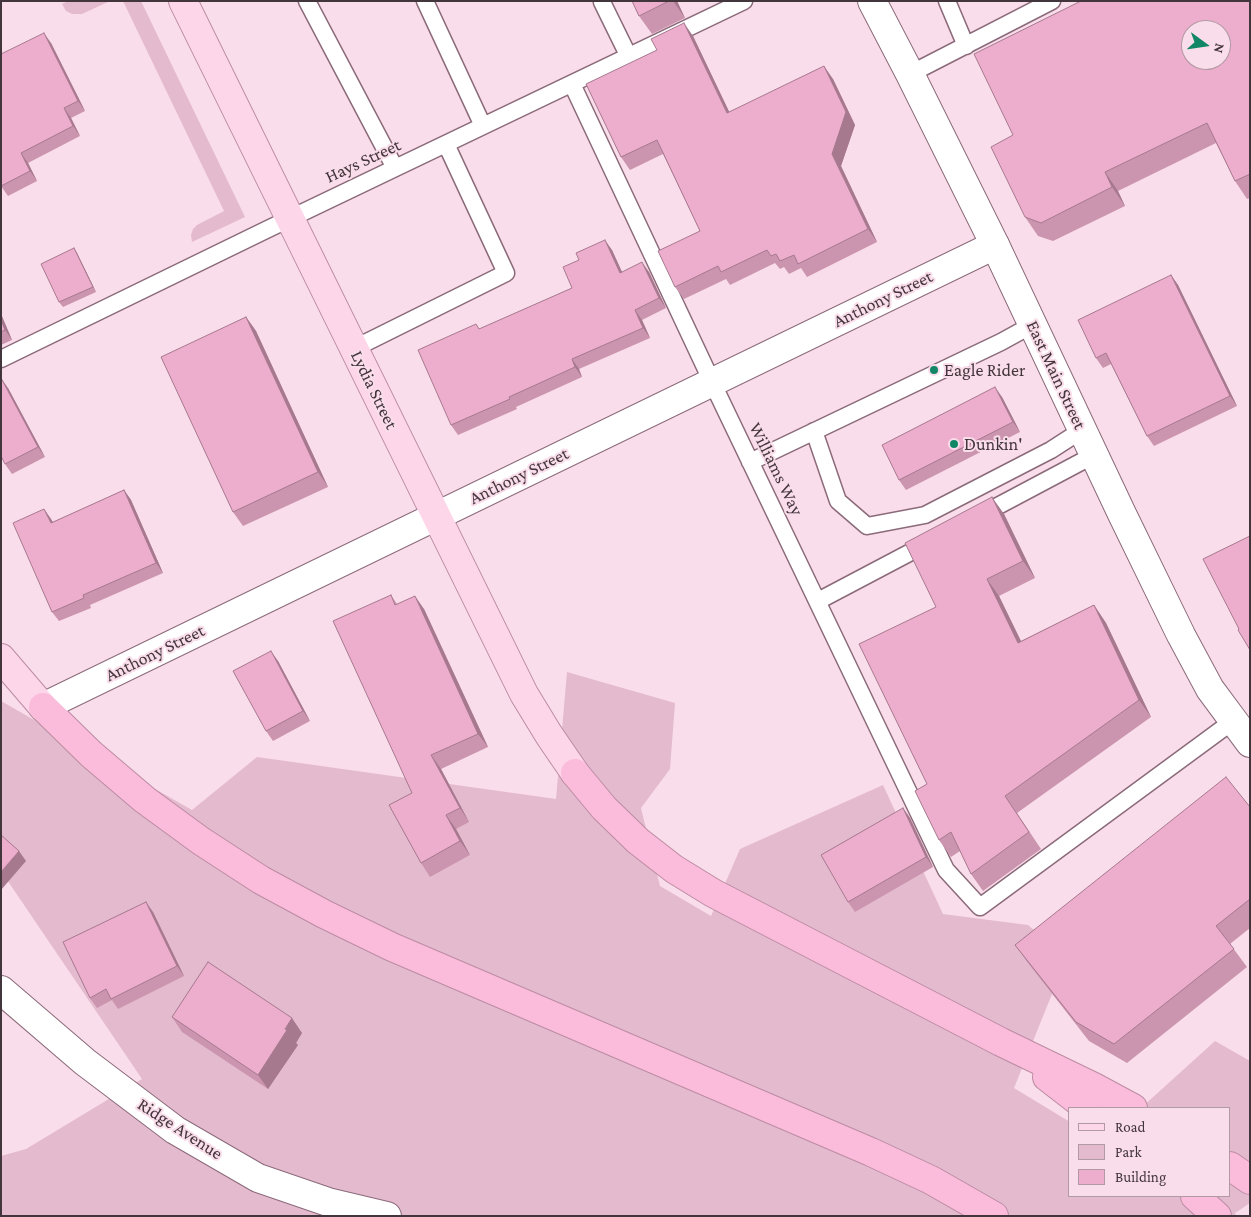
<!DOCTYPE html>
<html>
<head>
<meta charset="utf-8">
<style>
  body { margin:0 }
  #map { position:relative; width:1251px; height:1217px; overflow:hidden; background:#faddea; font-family:"Crimson Pro",serif }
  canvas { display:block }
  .frame { position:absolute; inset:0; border:2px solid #43353c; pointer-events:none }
  .legend { position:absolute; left:1068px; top:1107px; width:162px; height:90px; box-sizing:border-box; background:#faddea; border:1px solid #b19aa4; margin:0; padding:6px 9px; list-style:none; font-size:15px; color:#43353c }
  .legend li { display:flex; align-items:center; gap:10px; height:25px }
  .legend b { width:25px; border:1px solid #b19aa4 }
  .north { position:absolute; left:1181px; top:20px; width:50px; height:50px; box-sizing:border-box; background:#faddea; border:1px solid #b19aa4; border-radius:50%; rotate:104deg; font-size:14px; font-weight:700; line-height:20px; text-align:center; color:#43353c }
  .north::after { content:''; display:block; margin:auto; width:18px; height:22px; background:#128767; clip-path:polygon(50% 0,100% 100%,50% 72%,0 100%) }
</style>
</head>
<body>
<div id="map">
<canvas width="1251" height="1217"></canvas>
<div class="frame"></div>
<ul class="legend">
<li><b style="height:6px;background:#fdd6e9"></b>Road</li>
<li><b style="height:14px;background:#e4bace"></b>Park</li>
<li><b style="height:14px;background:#edadcc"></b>Building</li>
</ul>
<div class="north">N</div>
</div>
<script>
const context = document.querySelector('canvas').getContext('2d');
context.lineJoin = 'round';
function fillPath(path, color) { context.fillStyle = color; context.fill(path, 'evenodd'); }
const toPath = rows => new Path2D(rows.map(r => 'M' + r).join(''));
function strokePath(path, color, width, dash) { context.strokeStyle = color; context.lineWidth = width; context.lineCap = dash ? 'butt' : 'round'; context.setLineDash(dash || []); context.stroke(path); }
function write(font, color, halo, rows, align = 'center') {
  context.font = font + ' "Crimson Pro",serif'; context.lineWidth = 4; context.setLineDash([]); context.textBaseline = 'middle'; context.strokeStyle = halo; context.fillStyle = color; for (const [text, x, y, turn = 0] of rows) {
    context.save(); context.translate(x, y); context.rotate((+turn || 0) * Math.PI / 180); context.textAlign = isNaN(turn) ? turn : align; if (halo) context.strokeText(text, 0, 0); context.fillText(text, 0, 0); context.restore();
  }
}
fillPath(toPath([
  [68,1,110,1,82,14,72,14,66,11,62,4],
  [123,1,141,1,245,217,192,242,191,235,193,229,197,225,224,211],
  [567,672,675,703,670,769,641,808,660,886,711,916,740,849,883,785,943,914,1028,925,1067,957,1014,1088,1070,1122,1070,1196,1230,1196,1230,1108,1141,1108,1215,1041,1250,1061,1250,1203,1235,1213,1236,1216,1,1216,1,1156,26,1149,142,1079,1,871,1,701,192,810,257,757,556,799]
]), '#e4bace');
const service = toPath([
  [307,1,395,168],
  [425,1,483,126],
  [947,1,966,46],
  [602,2,629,57],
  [910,74,1052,1],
  [572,84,712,382,946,870,980,907,1233,721],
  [353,349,506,273,446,144],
  [1,359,268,229,744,1],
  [814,431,838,501,867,526,925,515,1051,450,1082,430],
  [750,462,1001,342,1032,325],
  [979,516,1094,455],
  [818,601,928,543]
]);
const minor = toPath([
  [43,707,995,245],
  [1,990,85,1062,175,1130,258,1178,328,1202,387,1216]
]);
const secondary = toPath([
  [872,1,910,74,995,245,1122,514,1181,635,1210,689,1250,743]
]);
const primary = toPath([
  [183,1,524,694,549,735,575,773],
  [1,658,43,707]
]);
const motorway = toPath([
  [43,707,91,754,145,800,201,841,261,880,324,914,392,947,871,1152,931,1180,994,1216],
  [575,773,604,808,638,841,674,869,713,893,1001,1042,1094,1087,1133,1108],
  [1047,1077,1087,1108],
  [1230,1166,1250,1180],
  [1195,1196,1217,1216]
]);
strokePath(service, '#8b6a7a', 19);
strokePath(minor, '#8b6a7a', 30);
strokePath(secondary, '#8b6a7a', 30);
strokePath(primary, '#bb8ca3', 30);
strokePath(motorway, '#bb8ca3', 30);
strokePath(service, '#fff', 16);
strokePath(minor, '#fff', 28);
strokePath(secondary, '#fff', 28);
strokePath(primary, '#fdd6e9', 28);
strokePath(motorway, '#fbbbda', 28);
fillPath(toPath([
  [632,1,677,1,685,18,652,34,639,16],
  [1250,1,1250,198,1247,199,1235,181,1216,143,1118,191,1125,206,1053,241,1038,236,1025,217,1013,135],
  [693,36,729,112,833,79,855,125,841,166,877,242,807,277,801,268,789,274,784,267,780,269,775,263,730,285,726,279,684,299,675,287,700,231,663,154,630,170,621,157],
  [51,43,85,111,71,118,80,136,28,163,37,181,8,196,1,186],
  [74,248,77,253,96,292,63,307,59,302],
  [612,250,622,272,649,272,666,308,642,320,650,338,579,369,582,377,516,407,517,409,458,435,451,425,480,329,572,288],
  [1171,275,1178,285,1237,406,1154,446,1147,436,1111,364,1103,368,1096,358],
  [1,314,12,340,1,345],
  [246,317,256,331,328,487,243,526,233,512],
  [8,388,45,457,12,474,5,464],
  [1002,397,1020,432,906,490,899,480],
  [124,490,131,500,163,573,90,605,91,608,59,621,52,612,44,509,53,522],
  [1004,514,1035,578,999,596,1021,641,1094,605,1106,623,1151,717,1017,813,1041,849,983,891,971,874,960,851,951,857,939,840,927,784,936,607],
  [391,595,397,604,424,609,488,747,441,769,469,822,456,829,470,855,430,877,421,863,412,793],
  [278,661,310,721,273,741,266,731],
  [1250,807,1250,928,1230,944,1247,967,1127,1063,1089,1041,1028,963,1015,945],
  [903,808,910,818,933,867,855,912,848,902],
  [153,912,184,976,118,1009,112,1000,97,1008,90,998],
  [172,1017,302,1033,296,1043,298,1045,268,1089,182,1032]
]), '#cc95af');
fillPath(toPath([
  [673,1,677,1,685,18],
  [684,23,693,36,736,126,727,113],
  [44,33,51,43,85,111,78,101],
  [824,66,833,79,855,125,841,166,877,242,868,229,832,154],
  [64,108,71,118,80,136,73,126],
  [21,153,28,163,37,181,30,171],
  [1105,172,1118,191,1125,206,1112,187],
  [605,240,612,250,627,283,620,273],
  [74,248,77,253,96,292,93,287],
  [642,262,649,272,666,308,659,298],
  [1171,275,1178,285,1237,406,1230,396],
  [635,310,642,320,650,338,643,328],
  [1,314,12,340,5,330,1,320],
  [246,317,256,331,328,487,318,472],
  [572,359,579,369,582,377,575,367],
  [1,378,8,388,45,457,38,447],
  [995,387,1002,397,1020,432,1013,422],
  [124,490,131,500,163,573,156,563],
  [992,497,1004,514,1035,578,1023,561],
  [44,509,51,519,58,533,51,523],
  [987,579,999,596,1030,660,1018,643],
  [415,596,424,609,488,747,478,734],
  [1094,605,1106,623,1151,717,1139,700],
  [271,651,278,661,310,721,303,711],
  [431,755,441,769,469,822,460,808],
  [903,808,910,818,933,867,926,857],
  [446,815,456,829,470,855,460,841],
  [19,851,26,861,1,890,1,872],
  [146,902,153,912,184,976,177,966],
  [292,1018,302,1033,296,1043,298,1045,268,1089,258,1075]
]), '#a6798f');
const building = toPath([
  [632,1,669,1,639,16,632,1],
  [1081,1,1250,1,1250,174,1235,181,1207,123,1105,172,1112,187,1041,223,1025,217,991,147,1013,135,974,54,1081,1],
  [1191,30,1221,30,1221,60,1191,60,1191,30],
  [684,23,727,113,824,66,846,112,832,154,868,229,798,264,794,255,780,261,776,254,771,256,767,250,721,272,718,266,675,287,658,251,700,231,657,140,621,157,586,84,657,50,651,39,684,23],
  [44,33,78,101,64,108,73,126,21,153,30,171,1,186,1,54,44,33],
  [605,240,620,273,642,262,659,298,635,310,643,328,572,359,575,367,509,397,510,399,451,425,418,350,476,324,479,329,572,288,563,267,579,260,576,253,605,240],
  [74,248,93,287,59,302,41,264,74,248],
  [1171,275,1230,396,1147,436,1106,353,1096,358,1078,320,1171,275],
  [246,317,318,472,233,512,161,357,246,317],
  [1,320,5,330,1,332,1,320],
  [1,378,38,447,5,464,1,456,1,378],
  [995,387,1013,422,899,480,882,445,995,387],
  [124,490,156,563,83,595,84,598,52,612,13,523,44,509,51,523,124,490],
  [992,497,1023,561,987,579,1018,643,1094,605,1139,700,1005,796,1029,832,971,874,951,832,939,840,915,791,927,784,859,644,936,607,905,543,992,497],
  [1250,536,1250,650,1238,630,1239,629,1203,559,1250,536],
  [391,595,395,605,415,596,478,734,431,755,460,808,446,815,460,841,421,863,389,805,412,793,333,621,391,595],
  [271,651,303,711,266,731,233,671,271,651],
  [1226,777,1250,807,1250,899,1216,926,1234,949,1114,1044,1076,1022,1015,945,1226,777],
  [903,808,926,857,848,902,821,855,903,808],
  [1,835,19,851,1,872,1,835],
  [146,902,177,966,111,999,106,989,90,998,63,942,146,902],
  [208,962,292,1018,285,1029,287,1030,258,1075,172,1017,208,962]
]);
fillPath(building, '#edadcc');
strokePath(building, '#a6798f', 1);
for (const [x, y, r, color] of [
  [934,370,5,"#128767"],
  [954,444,5,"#128767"]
]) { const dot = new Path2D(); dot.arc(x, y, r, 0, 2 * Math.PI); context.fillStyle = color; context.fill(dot); strokePath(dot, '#faddea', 2); }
write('18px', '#43353c', '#faddea', [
  ["Hays Street",363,161,-25],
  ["Anthony Street",883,299,-26],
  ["East Main Street",1056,375,65],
  ["Lydia Street",374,390,64],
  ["Williams Way",776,469,64],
  ["Anthony Street",519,476,-26],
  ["Anthony Street",155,653,-26],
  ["Ridge Avenue",180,1129,33]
]);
write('18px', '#43353c', '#faddea', [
  ["Eagle Rider",944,370],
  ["Dunkin'",964,444]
], 'left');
</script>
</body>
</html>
